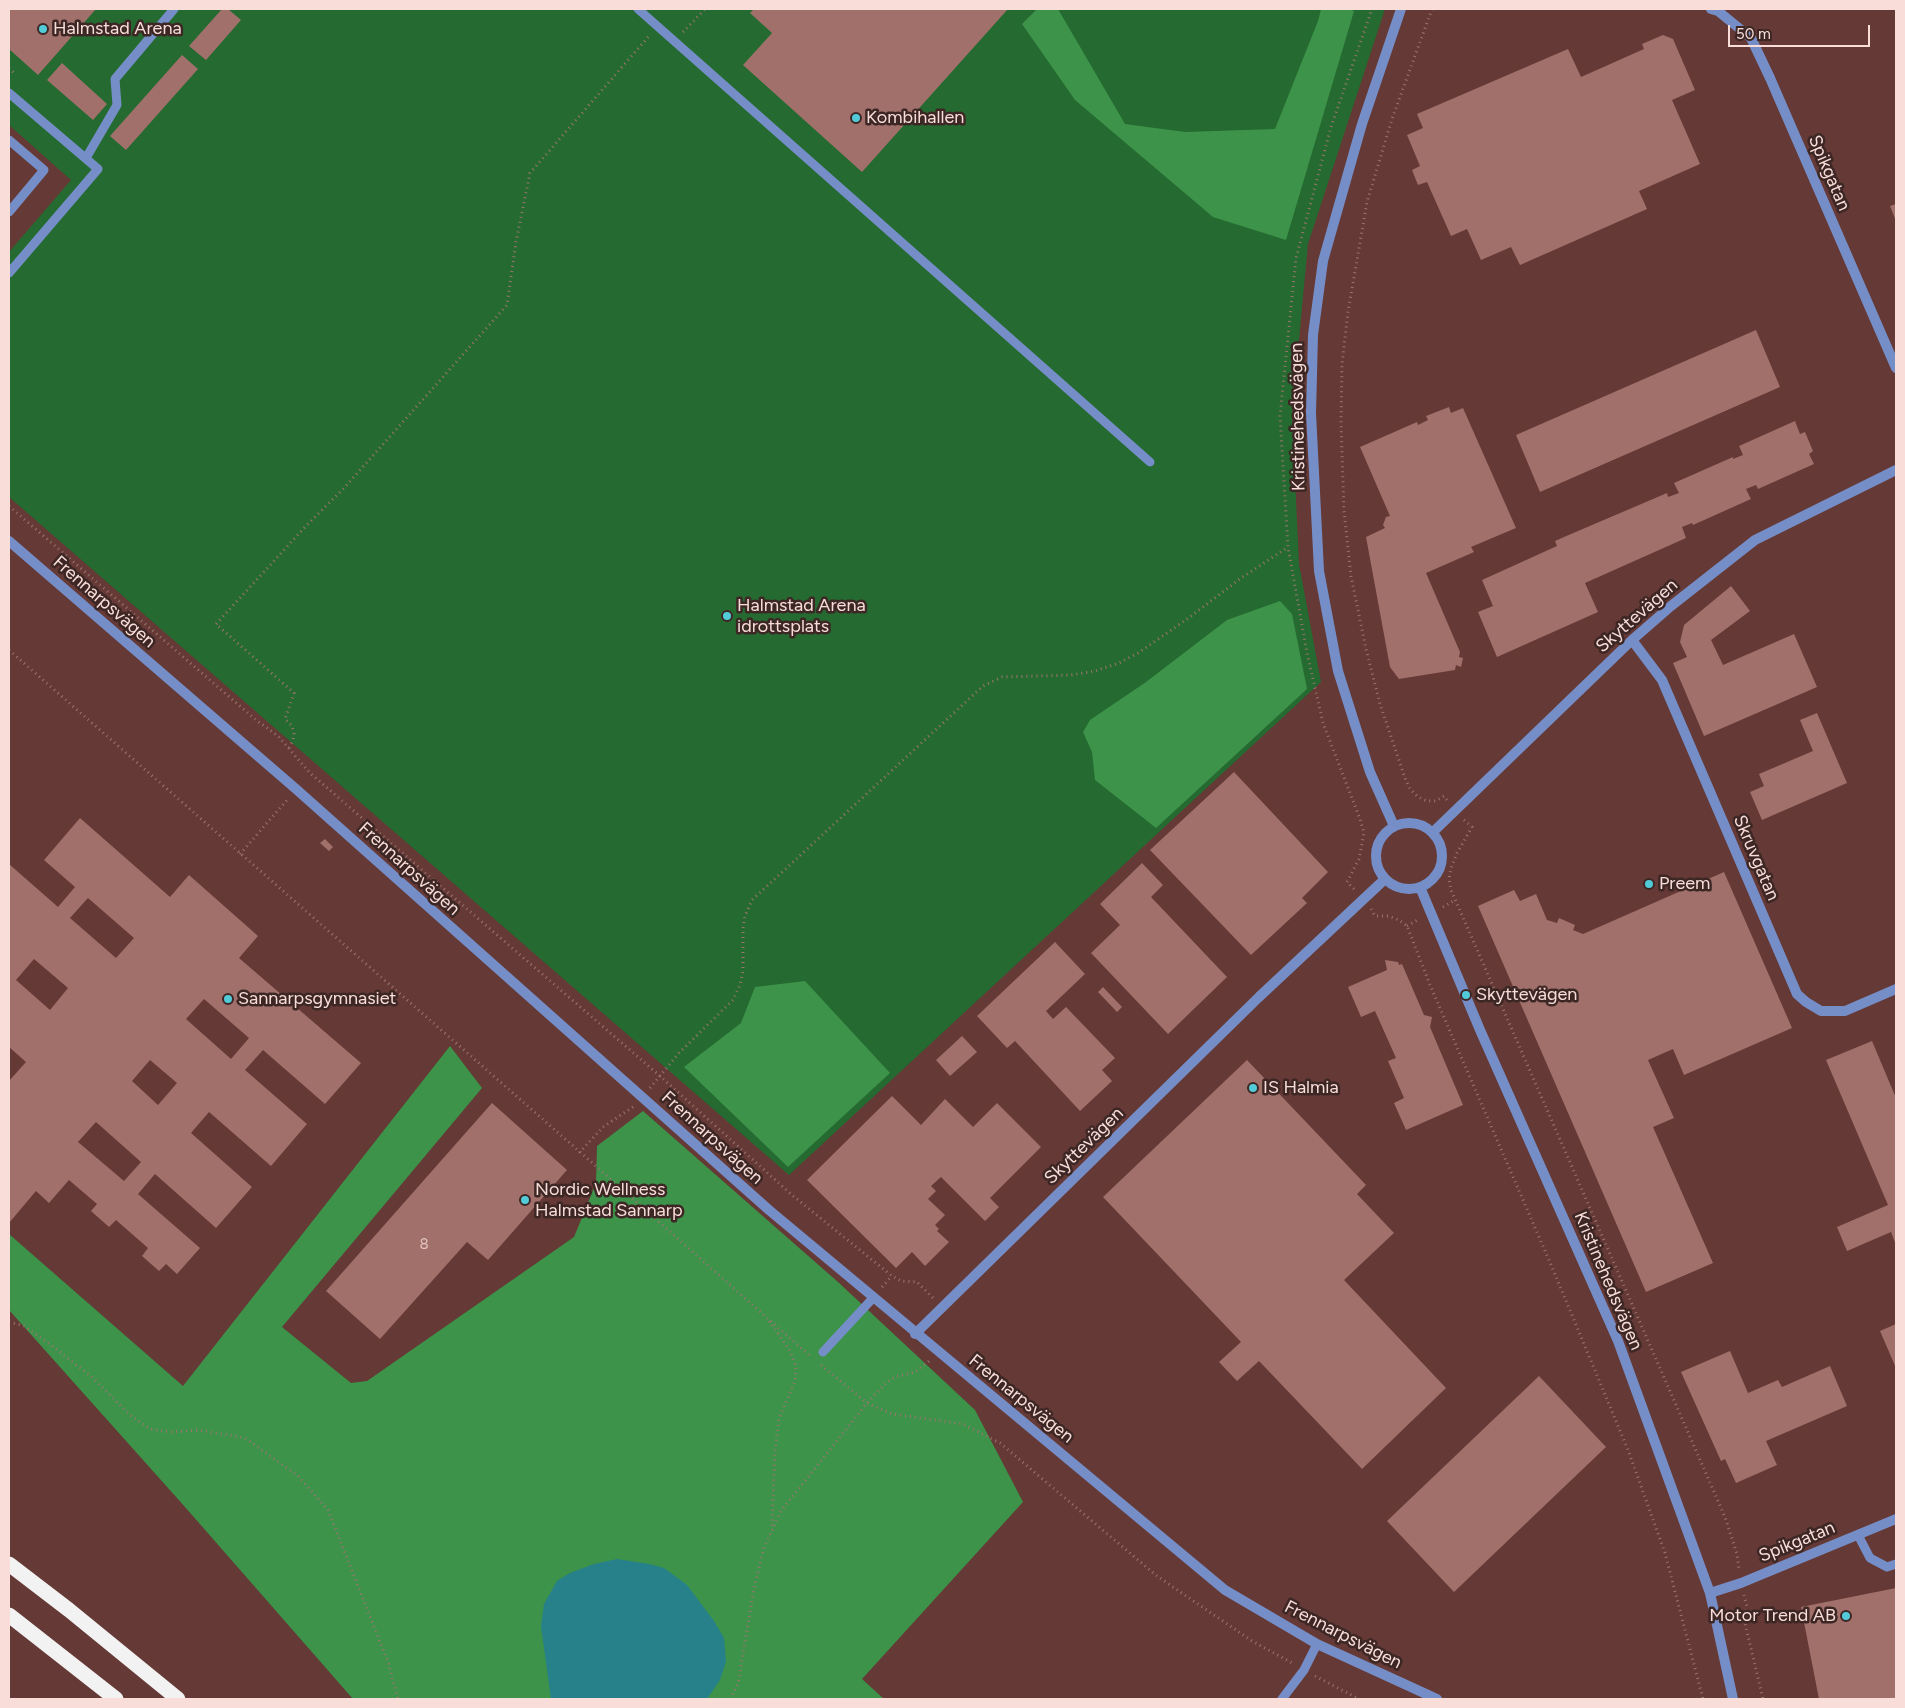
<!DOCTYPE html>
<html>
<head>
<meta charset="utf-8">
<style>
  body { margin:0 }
  #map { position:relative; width:1905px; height:1708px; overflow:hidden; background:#653935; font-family:Figtree,sans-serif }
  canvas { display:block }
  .frame { position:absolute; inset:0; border:10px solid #f9ddd9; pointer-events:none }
  .scale { position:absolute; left:1728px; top:25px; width:142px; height:22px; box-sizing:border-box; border:2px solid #f9ddd9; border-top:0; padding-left:6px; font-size:15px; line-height:18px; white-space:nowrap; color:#f9ddd9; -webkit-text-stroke:4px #3c2725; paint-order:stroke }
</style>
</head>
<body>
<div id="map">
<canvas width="1905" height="1708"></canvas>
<div class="frame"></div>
<div class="scale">50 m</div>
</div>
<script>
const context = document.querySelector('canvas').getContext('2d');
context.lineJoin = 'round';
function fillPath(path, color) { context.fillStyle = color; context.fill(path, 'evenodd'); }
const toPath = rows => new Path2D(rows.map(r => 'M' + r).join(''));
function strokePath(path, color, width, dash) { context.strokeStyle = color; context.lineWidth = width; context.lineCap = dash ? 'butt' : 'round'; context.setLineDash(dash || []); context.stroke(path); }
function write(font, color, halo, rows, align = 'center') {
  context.font = font + ' Figtree,sans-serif'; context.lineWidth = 5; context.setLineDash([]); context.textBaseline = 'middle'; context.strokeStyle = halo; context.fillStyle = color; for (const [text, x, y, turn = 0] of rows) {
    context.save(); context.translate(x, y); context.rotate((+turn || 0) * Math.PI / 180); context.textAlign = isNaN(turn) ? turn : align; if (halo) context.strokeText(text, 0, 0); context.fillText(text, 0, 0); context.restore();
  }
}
fillPath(toPath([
  [9,9,1385,9,1308,244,1292,414,1299,564,1321,682,789,1175,9,497,9,252,71,180,9,125]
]), '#256a30');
fillPath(toPath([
  [1037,9,1058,9,1125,124,1185,132,1275,129,1318,21,1321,9,1349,9,1354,11,1286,240,1213,217,1075,100,1022,24],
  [1280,601,1292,614,1307,689,1156,828,1095,780,1092,752,1083,732,1090,720,1146,682,1227,620],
  [805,981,890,1073,788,1167,684,1067,741,1023,755,987],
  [450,1046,482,1088,282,1327,351,1383,367,1381,574,1237,596,1183,597,1146,643,1111,838,1282,975,1410,1023,1502,862,1679,884,1699,353,1699,185,1507,9,1310,9,1234,183,1386]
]), '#3c9349');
fillPath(toPath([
  [617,1559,649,1564,664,1568,687,1585,714,1621,724,1638,726,1661,720,1680,707,1699,551,1699,541,1626,544,1604,557,1581,570,1573,594,1564]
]), '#27818b');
fillPath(toPath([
  [9,9,96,9,38,75,9,49],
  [222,9,228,9,241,20,206,60,189,46],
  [754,9,1008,9,862,172,743,65,772,33,750,13],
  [1663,35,1673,39,1695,90,1672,100,1700,164,1639,191,1647,209,1520,265,1511,247,1481,260,1467,229,1451,236,1427,182,1418,185,1412,170,1420,166,1407,135,1423,128,1417,114,1568,49,1581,77,1644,49,1642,44],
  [182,55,198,69,126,150,110,136],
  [62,63,107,104,93,120,47,80],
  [1896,204,1896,221,1890,206],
  [1756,330,1780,387,1540,492,1516,435],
  [1449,407,1451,413,1463,408,1516,528,1471,547,1474,552,1426,573,1460,652,1459,657,1463,658,1461,667,1456,665,1455,670,1399,679,1390,667,1366,537,1385,528,1383,525,1386,517,1390,516,1360,447,1417,422,1418,425,1428,420,1426,416],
  [1795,421,1800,434,1805,432,1813,451,1809,454,1814,464,1758,489,1756,485,1746,489,1751,499,1693,525,1692,523,1682,527,1686,538,1585,583,1598,612,1497,657,1478,612,1493,606,1482,580,1557,546,1555,541,1564,537,1667,493,1668,497,1679,493,1674,483,1733,457,1733,459,1743,455,1739,446],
  [1731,586,1750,611,1711,640,1723,665,1794,634,1817,687,1704,736,1673,663,1687,657,1680,642,1684,625],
  [1817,713,1847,783,1762,820,1750,792,1764,786,1759,774,1813,751,1800,720],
  [1234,772,1328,872,1302,898,1307,903,1251,955,1150,850],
  [80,818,170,897,189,875,258,936,239,958,361,1063,325,1104,263,1050,245,1070,307,1124,271,1166,209,1112,191,1133,252,1187,216,1228,155,1174,138,1194,200,1248,177,1274,166,1264,159,1271,142,1256,148,1248,116,1220,109,1227,91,1211,97,1204,69,1180,49,1203,36,1191,9,1223,9,1081,26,1062,9,1047,9,864,58,907,75,887,44,860],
  [88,898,134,938,116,958,70,918],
  [34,959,68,988,50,1010,16,980],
  [204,999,249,1038,231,1059,186,1019],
  [150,1060,177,1083,158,1105,132,1081],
  [96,1122,141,1162,124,1181,78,1142],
  [325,839,333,847,329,851,320,843],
  [1142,863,1163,885,1151,897,1227,977,1168,1034,1091,953,1120,925,1100,904],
  [1724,872,1792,1028,1684,1075,1673,1049,1648,1060,1674,1118,1653,1127,1713,1263,1646,1292,1478,906,1514,890,1520,901,1536,894,1547,920,1557,923,1559,918,1575,925,1573,930,1583,934],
  [1055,942,1085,974,1046,1011,1053,1019,1066,1007,1115,1058,1102,1070,1112,1081,1080,1111,1015,1041,1007,1048,977,1016],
  [1385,960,1398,962,1399,965,1402,964,1424,1015,1432,1017,1430,1027,1463,1105,1406,1130,1394,1103,1404,1098,1388,1061,1396,1058,1375,1011,1361,1017,1348,987,1387,970],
  [1103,987,1122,1007,1117,1012,1098,992],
  [962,1036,977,1052,950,1076,936,1060],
  [1872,1041,1896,1098,1896,1245,1891,1232,1847,1251,1837,1227,1888,1205,1826,1060],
  [1247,1060,1366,1185,1357,1194,1394,1233,1344,1280,1446,1388,1362,1469,1259,1361,1237,1381,1219,1362,1241,1342,1103,1197],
  [892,1096,921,1125,945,1099,973,1127,997,1103,1041,1147,990,1198,999,1207,985,1221,941,1177,931,1186,936,1191,928,1199,945,1215,935,1225,939,1229,937,1231,949,1242,925,1266,912,1252,896,1268,807,1180],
  [492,1103,567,1170,488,1260,467,1242,380,1339,326,1291],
  [1896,1324,1896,1368,1880,1331],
  [1730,1351,1748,1393,1778,1380,1782,1387,1830,1366,1847,1406,1766,1441,1777,1465,1736,1483,1725,1459,1721,1461,1681,1372],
  [1539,1376,1606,1447,1454,1592,1387,1521],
  [1896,1588,1896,1699,1819,1699,1801,1607]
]), '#a1706b');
strokePath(toPath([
  [1432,9,1392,119,1367,202,1348,312,1342,364,1341,423,1344,511,1351,576,1366,649,1380,704,1405,778,1410,789,1418,797,1427,801,1436,801,1444,796,1447,800],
  [683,32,705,9],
  [9,68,16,75],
  [9,506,256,720,278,736,310,773,660,1076,792,1195,892,1276,901,1281,917,1282,934,1299],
  [9,650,580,1152],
  [289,748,293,740,294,734,292,726,285,719,294,693,216,624,306,526,345,487,507,305,516,242,530,173,649,36],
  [1464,820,1472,827,1457,853,1451,868,1449,879,1451,890,1725,1517,1737,1554,1739,1570],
  [240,854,287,800],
  [1354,889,1347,882,1359,859,1364,833,1360,819,1323,723,1307,653,1288,547,1280,416,1296,258,1331,127,1372,9],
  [1443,907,1455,900],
  [1371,909,1375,916,1388,916,1399,920,1407,926,1430,985,1552,1267,1628,1450,1665,1553,1703,1699],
  [1407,926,1419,919],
  [650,1088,679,1053,733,1000,740,985,743,971,743,928,745,916,752,900,983,686,1002,677,1071,675,1095,671,1119,663,1138,653,1190,617,1241,578,1288,547],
  [633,1107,603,1127,580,1152,809,1355],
  [882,1287,892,1276],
  [769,1321,789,1349,796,1366,795,1381,779,1418,775,1451,772,1526],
  [9,1322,24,1326,51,1345,93,1378,130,1415,150,1429,170,1432,198,1430,245,1438,298,1476,328,1510,388,1662,398,1699],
  [821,1365,867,1403,892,1414,963,1424,1000,1443,1157,1576,1252,1641,1294,1664],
  [1744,1595,1747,1607,1744,1619,1763,1699],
  [1315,1676,1359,1699],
  [730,1699,738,1684,754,1588,764,1548,781,1511,867,1403,886,1383,895,1377,915,1372,929,1361]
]), '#9b7571', 3, [1, 4]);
strokePath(toPath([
  [638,9,1150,462],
  [9,93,98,169,9,273],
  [9,140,44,170,9,212],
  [86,158,117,105,115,79,174,9],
  [823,1352,873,1298],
  [1858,1535,1870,1558,1887,1567,1896,1564],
  [1282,1699,1304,1670,1317,1644]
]), '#768ec7', 9);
strokePath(toPath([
  [1711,9,1718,11,1751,38,1770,78,1896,368],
  [1632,640,1662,680,1797,994,1806,1002,1821,1011,1845,1011,1896,989],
  [1433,832,1632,640,1671,606,1755,540,1896,470],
  [915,1334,1259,997,1385,879],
  [1710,1593,1741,1583,1896,1519]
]), '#768ec7', 10);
strokePath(toPath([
  [9,541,296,789,769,1210,1225,1590,1317,1644,1437,1699],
  '1376 856a33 33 0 1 1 66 0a33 33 0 1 1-66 0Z',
  [1394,826,1370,772,1338,671,1319,571,1311,413,1313,335,1323,261,1362,124,1401,9],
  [1420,887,1480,1030,1618,1341,1710,1593,1733,1699]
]), '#768ec7', 10);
strokePath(toPath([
  [9,1564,69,1610,178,1699],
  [9,1615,116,1699]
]), '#f2f2f2', 15);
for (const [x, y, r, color] of [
  [43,29,5,"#52cbd9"],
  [856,118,5,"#52cbd9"],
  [727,616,5,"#52cbd9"],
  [1649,884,5,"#52cbd9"],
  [1466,995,5,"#52cbd9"],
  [228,999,5,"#52cbd9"],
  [1253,1088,5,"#52cbd9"],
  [525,1200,5,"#52cbd9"],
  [1846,1616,5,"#52cbd9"]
]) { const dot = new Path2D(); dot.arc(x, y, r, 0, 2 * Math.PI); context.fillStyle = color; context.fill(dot); strokePath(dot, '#3c2725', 2); }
write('15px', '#e3c2be', null, [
  ["8",424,1245]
]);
write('18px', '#f9ddd9', '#3c2725', [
  ["Halmstad Arena",53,29],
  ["Kombihallen",866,118],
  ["Halmstad Arena",737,606],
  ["idrottsplats",737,627],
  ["Preem",1659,884],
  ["Skyttevägen",1476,995],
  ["Sannarpsgymnasiet",238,999],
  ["IS Halmia",1263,1088],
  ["Nordic Wellness",535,1190],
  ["Halmstad Sannarp",535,1211],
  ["Motor Trend AB",1836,1616,"right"]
], 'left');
write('18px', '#f9ddd9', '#3c2725', [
  ["Spikgatan",1829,173,67],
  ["Kristinehedsvägen",1298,417,-91],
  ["Frennarpsvägen",104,602,41],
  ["Skyttevägen",1637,616,-41],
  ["Skruvgatan",1756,858,67],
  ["Frennarpsvägen",409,869,42],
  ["Frennarpsvägen",712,1138,42],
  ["Skyttevägen",1084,1146,-44],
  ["Kristinehedsvägen",1608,1281,67],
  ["Frennarpsvägen",1021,1399,39],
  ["Spikgatan",1797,1542,-22],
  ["Frennarpsvägen",1343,1635,27]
]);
</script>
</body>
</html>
